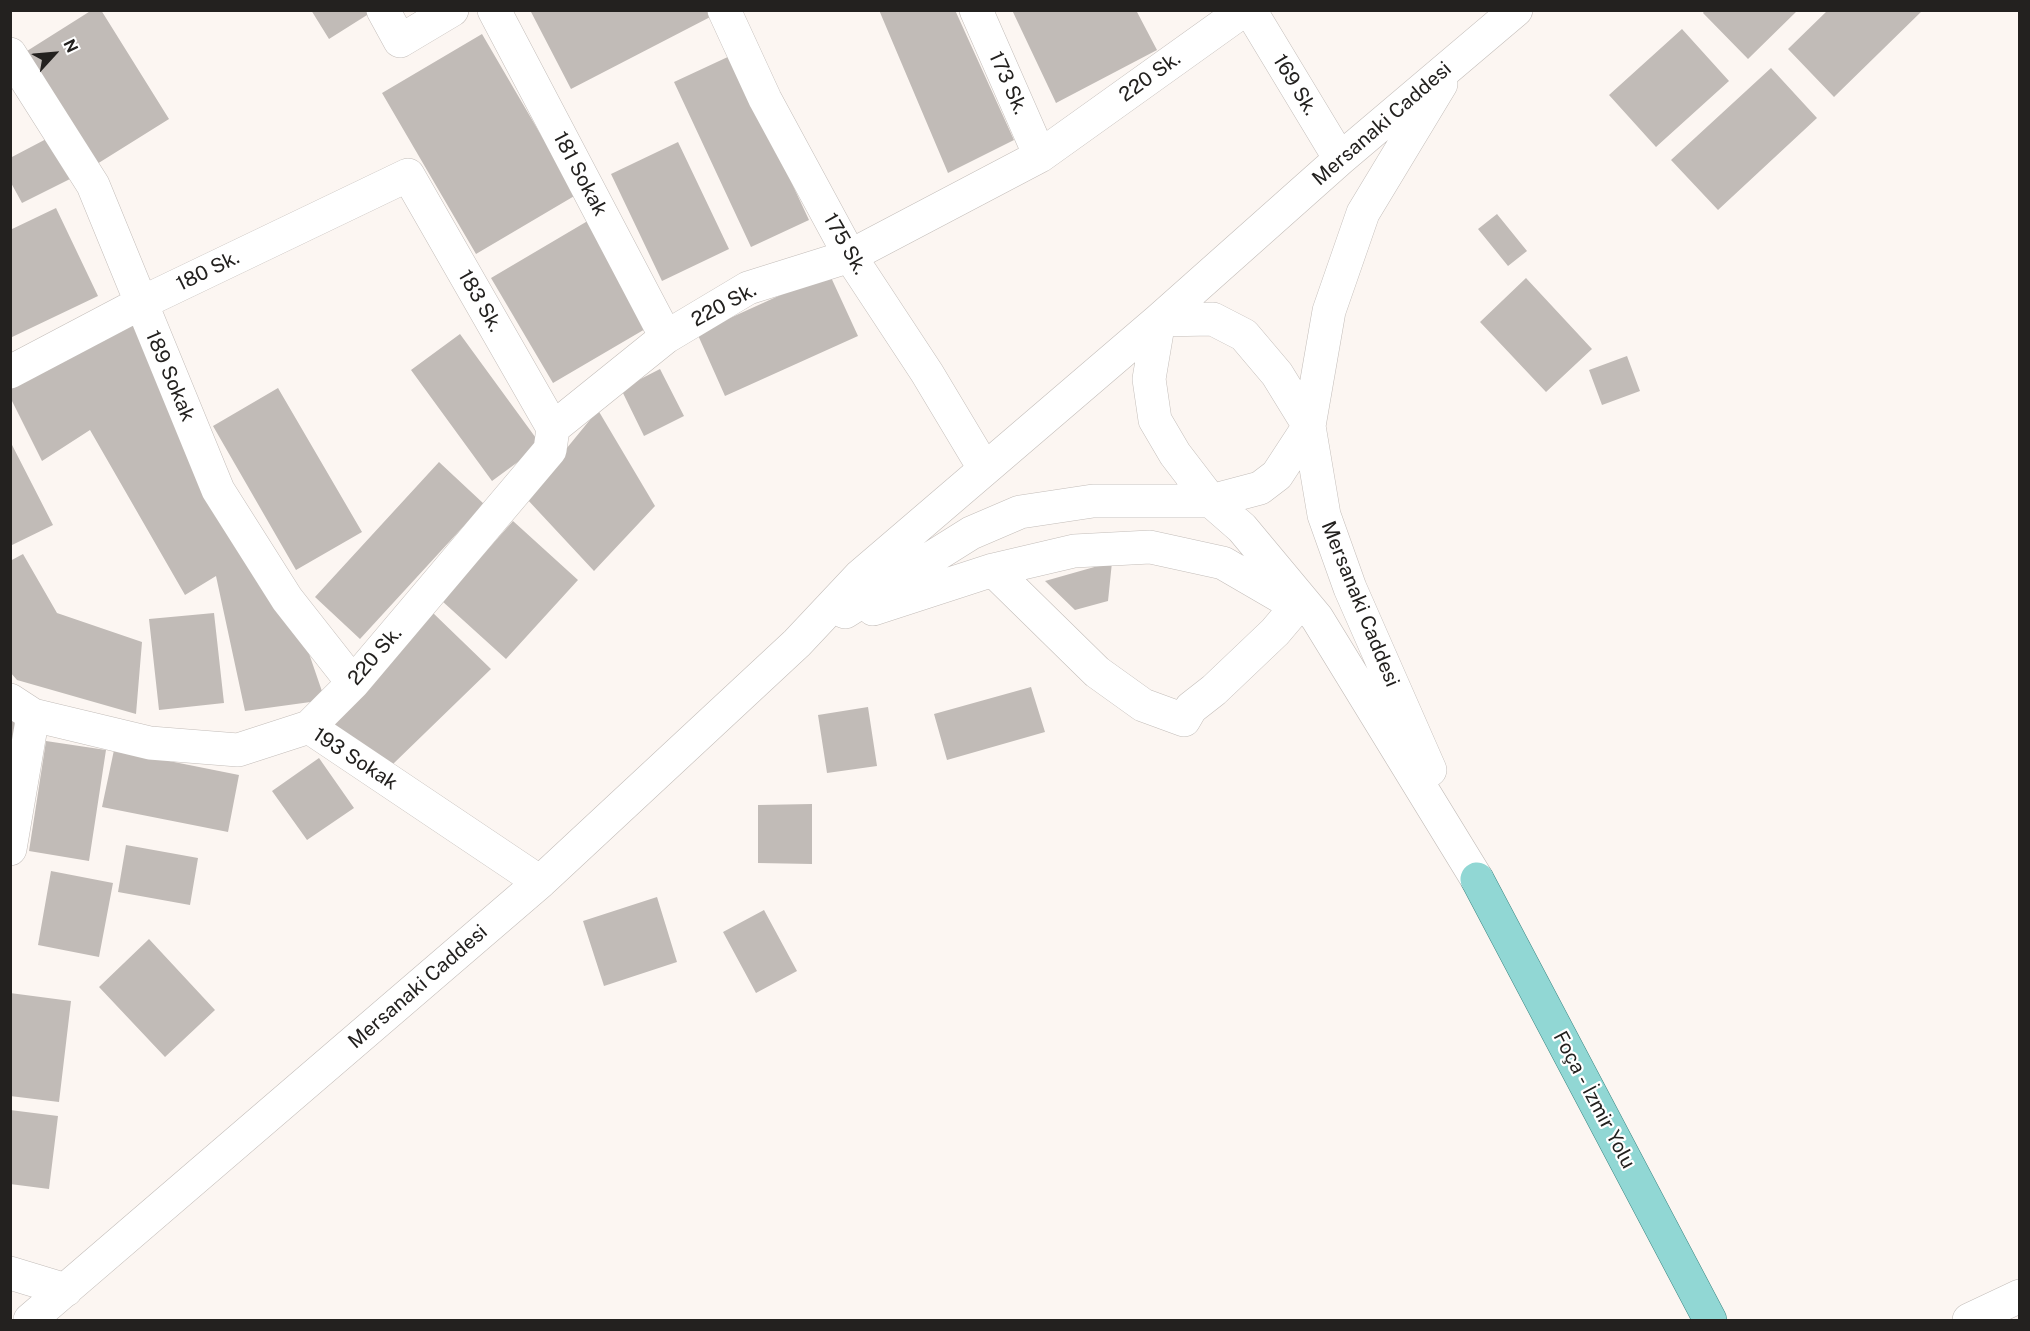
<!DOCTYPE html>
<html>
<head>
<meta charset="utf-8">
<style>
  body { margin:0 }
  #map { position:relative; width:2030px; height:1331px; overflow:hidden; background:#fcf6f2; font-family:"Public Sans",sans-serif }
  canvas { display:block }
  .frame { position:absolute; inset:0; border:12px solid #23211f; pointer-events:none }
  .north { position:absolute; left:24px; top:24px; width:60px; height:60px; -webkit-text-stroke:4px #fff; paint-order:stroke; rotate:64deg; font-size:16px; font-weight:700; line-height:24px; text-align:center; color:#23211f }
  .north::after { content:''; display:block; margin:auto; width:21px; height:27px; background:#23211f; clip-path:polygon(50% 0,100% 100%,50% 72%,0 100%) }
</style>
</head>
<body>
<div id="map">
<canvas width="2030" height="1331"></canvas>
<div class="frame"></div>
<div class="north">N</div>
</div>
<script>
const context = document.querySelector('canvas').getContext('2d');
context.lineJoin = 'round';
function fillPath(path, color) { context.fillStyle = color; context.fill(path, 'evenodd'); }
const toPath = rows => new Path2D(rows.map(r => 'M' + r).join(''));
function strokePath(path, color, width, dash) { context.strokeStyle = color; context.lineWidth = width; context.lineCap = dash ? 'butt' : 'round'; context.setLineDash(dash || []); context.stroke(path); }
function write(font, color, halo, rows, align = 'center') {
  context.font = font + ' "Public Sans",sans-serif'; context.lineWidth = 4.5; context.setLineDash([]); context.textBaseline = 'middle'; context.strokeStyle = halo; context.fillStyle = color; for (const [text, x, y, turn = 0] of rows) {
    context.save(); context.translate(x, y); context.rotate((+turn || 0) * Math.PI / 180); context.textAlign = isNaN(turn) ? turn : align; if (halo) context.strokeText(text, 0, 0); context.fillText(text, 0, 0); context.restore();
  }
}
fillPath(toPath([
  [92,10,101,10,169,119,97,164,27,51],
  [311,10,375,10,329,39],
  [530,10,714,10,716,14,571,89],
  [879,10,955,10,1014,140,948,173],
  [1012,10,1136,10,1157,50,1056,103],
  [1705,10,1798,10,1748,59,1703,13],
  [1828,10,1923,10,1834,97,1788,49],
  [1682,29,1729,81,1656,147,1609,95],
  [482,34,576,195,476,254,382,93],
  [732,55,809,220,751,247,674,82],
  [1771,68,1817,118,1718,210,1671,160],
  [50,137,72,178,22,203,10,181,10,158],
  [678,142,729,249,662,281,611,174],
  [56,208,98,296,10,338,10,230],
  [1497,214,1527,251,1508,266,1478,229],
  [591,219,652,325,553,383,491,278],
  [829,273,858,336,725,396,697,333],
  [1526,278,1592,349,1546,392,1480,322],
  [132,317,304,639,325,700,245,711,216,576,185,595,90,430,42,461,10,397,10,388],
  [460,334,541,445,492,481,411,370],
  [1627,356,1640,391,1602,405,1589,370],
  [660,369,684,416,644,436,621,389],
  [278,388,362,532,296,570,213,426],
  [598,410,655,506,594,571,526,498],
  [10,441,53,525,10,546],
  [439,462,484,504,360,639,315,597],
  [513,521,578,580,506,659,442,601],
  [23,554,57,613,142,642,136,714,17,680,10,672,10,561],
  [1112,562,1108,601,1075,610,1045,581],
  [432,612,491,669,393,764,333,726],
  [214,613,224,703,159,710,149,619],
  [1031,687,1045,732,947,760,934,714],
  [868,707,877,766,827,773,818,715],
  [10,715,16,716,12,741,10,741],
  [46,741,106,750,89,861,29,851],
  [114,750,239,775,228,832,102,807],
  [319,758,354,808,307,840,272,791],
  [812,804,812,864,758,863,758,805],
  [126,845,198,858,190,905,118,892],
  [51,871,113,883,99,957,38,945],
  [657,897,677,962,604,986,583,921],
  [764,910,797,971,756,993,723,932],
  [149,939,215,1010,165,1057,99,987],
  [10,993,71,1001,59,1102,10,1096],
  [10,1110,58,1116,49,1189,10,1184]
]), '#c1bbb7');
const minor = toPath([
  [383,10,400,41,452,10],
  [494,10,666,337],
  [724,10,765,99,850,256,927,373,984,468],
  [976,10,1040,156],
  [1250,10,1340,159],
  [10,54,93,185,218,490,287,599,353,683],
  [1159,320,1149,379,1155,420,1175,454,1211,501,1260,488,1277,475,1309,426],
  [1159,320,1213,319,1244,335,1277,374,1309,426],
  [10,372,139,304,408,175,553,428],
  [993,570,1097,672,1143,705,1184,720,1191,708,1214,690,1275,632,1297,606],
  [873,609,993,570,1074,551,1150,547,1223,563,1297,606],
  [845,612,971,533,1020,512,1093,501,1211,501,1242,528,1317,618,1477,879],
  [10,700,33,715,150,743,238,750,309,727,540,882],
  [309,727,353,683,550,450,553,428,666,337,748,288,850,256,1040,156,1244,10],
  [1430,770,1350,588,1324,515,1309,426,1329,311,1363,213,1441,84],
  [10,849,33,715],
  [10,1273,66,1290],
  [30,1320,540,882,797,643,860,576,1159,320,1340,159,1516,10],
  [1969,1320,2020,1296]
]);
const major = toPath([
  [1477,879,1710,1320]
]);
strokePath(minor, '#c3bdb9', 34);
strokePath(major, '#3b8682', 34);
strokePath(minor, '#fff', 33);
strokePath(major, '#91d7d4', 33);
write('20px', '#23211f', '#fff', [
  ["220 Sk.",1150,77,-36],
  ["173 Sk.",1008,83,66],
  ["169 Sk.",1295,85,59],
  ["Mersanaki Caddesi",1382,124,-41],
  ["181 Sokak",580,174,62],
  ["175 Sk.",845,244,60],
  ["180 Sk.",208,271,-26],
  ["183 Sk.",480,301,60],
  ["220 Sk.",724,305,-28],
  ["189 Sokak",170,376,67],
  ["Mersanaki Caddesi",1360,604,68],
  ["220 Sk.",375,656,-49],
  ["193 Sokak",355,759,33],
  ["Mersanaki Caddesi",418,987,-41],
  ["Foça - İzmir Yolu",1594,1100,62]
]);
</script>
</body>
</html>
